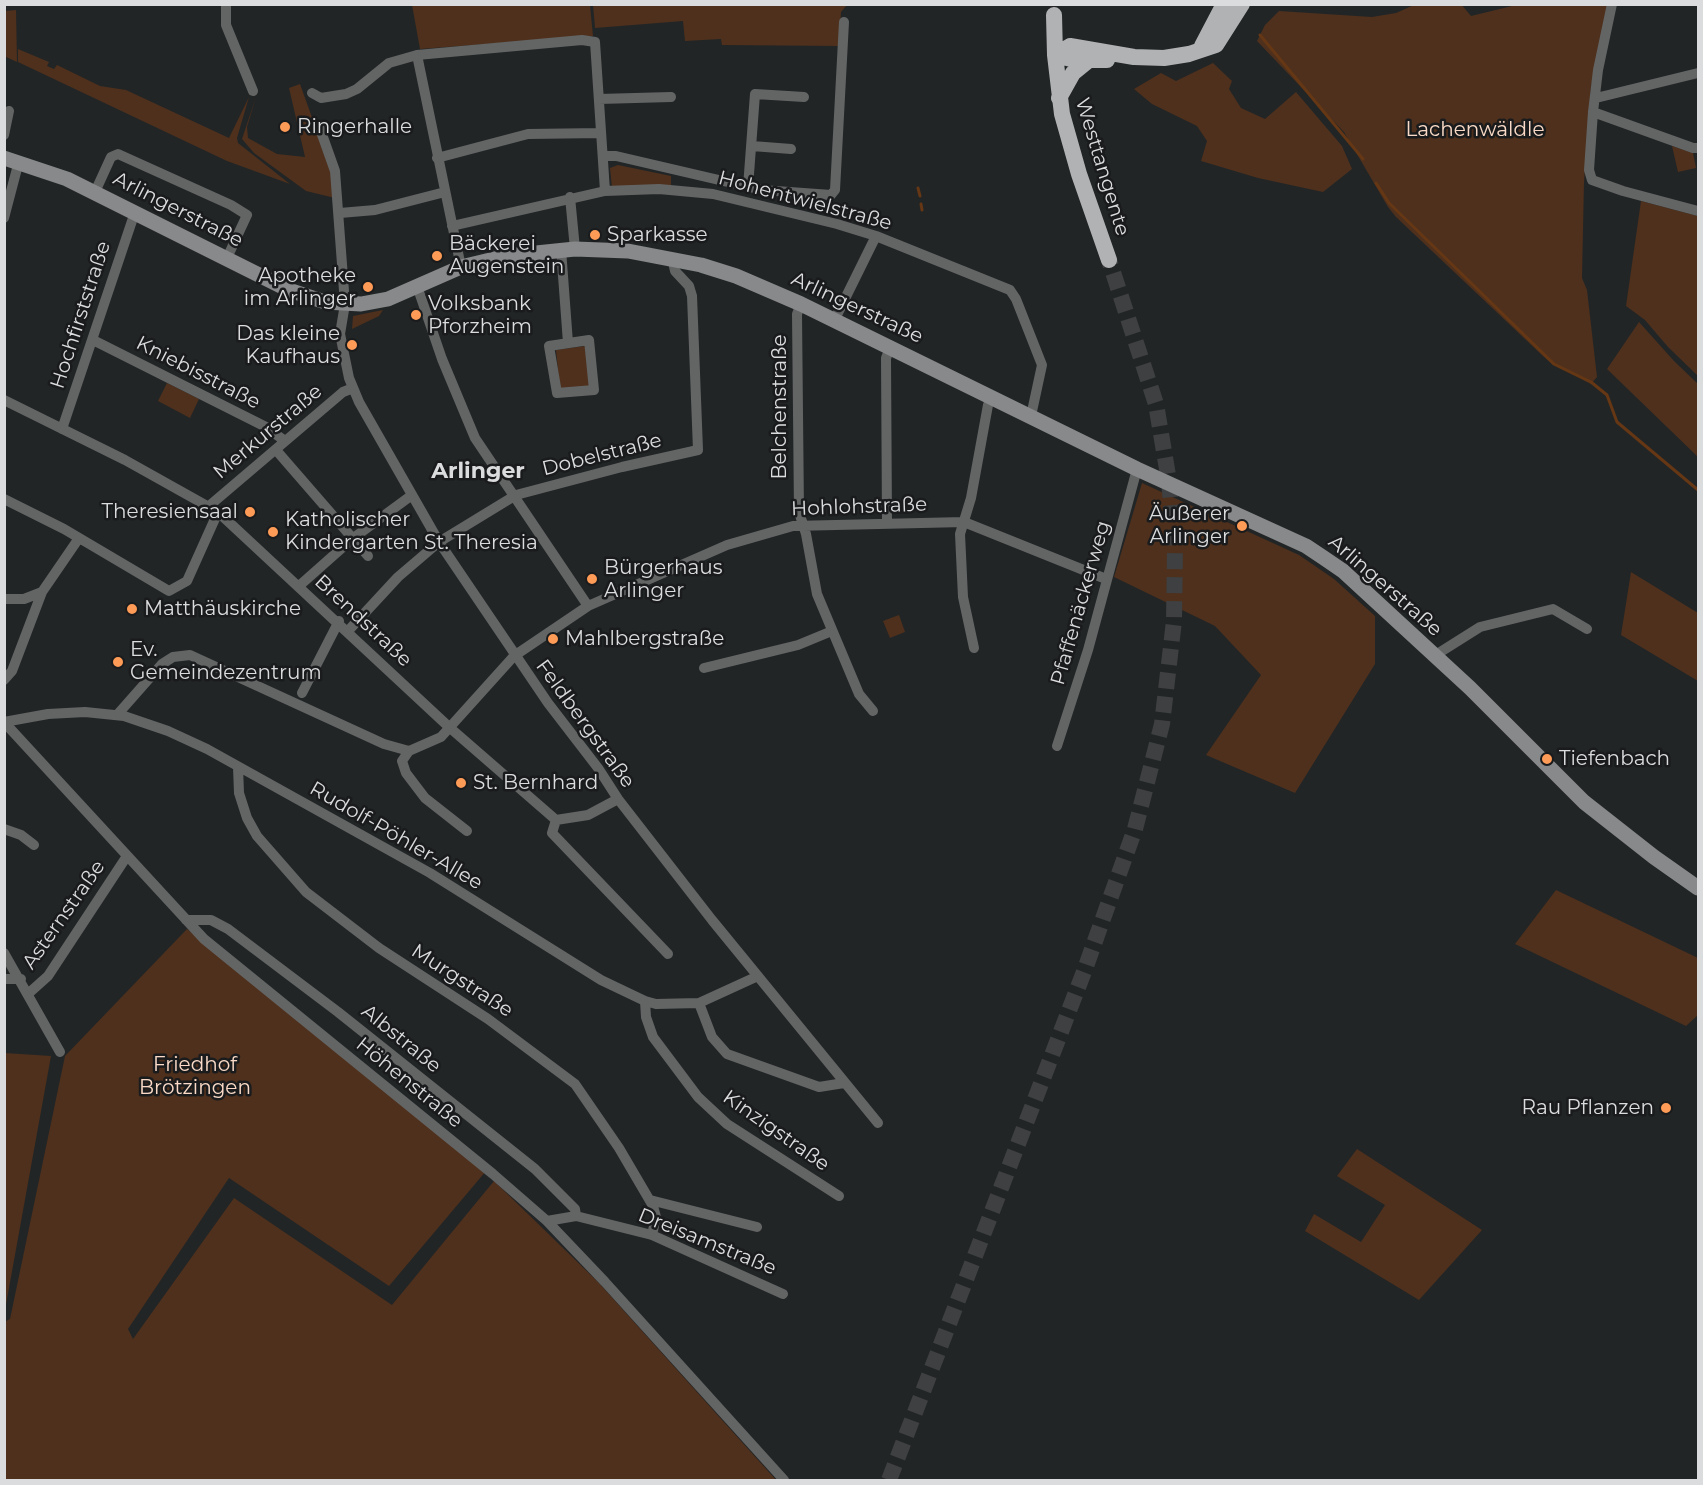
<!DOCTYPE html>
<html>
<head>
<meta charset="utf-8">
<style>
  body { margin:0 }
  #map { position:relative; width:1703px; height:1485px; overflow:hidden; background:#222526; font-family:Montserrat,sans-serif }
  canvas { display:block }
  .frame { position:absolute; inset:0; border:6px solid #dbdcdd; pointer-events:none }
</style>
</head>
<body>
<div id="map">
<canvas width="1703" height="1485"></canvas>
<div class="frame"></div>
</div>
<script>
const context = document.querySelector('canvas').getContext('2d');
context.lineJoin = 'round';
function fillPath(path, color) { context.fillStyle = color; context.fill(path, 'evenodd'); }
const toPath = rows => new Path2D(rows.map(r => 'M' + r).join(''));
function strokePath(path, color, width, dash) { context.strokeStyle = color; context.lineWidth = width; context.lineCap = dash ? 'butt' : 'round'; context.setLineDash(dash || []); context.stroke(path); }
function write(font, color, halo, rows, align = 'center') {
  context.font = font + ' Montserrat,sans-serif'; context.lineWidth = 5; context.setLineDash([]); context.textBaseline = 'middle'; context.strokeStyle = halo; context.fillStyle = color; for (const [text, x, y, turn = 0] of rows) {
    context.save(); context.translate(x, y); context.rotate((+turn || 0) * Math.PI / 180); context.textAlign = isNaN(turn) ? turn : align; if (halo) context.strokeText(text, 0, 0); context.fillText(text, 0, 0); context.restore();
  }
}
fillPath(toPath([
  [1461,4,1471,16,1516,5,1610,5,1591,86,1584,182,1582,278,1587,290,1597,377,1591,384,1553,365,1543,356,1396,217,1388,207,1344,132,1257,41,1265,25,1279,11,1372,17,1396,13,1414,5],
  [412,5,590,5,593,36,420,49],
  [593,5,847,5,841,12,839,46,722,45,721,39,685,41,683,21,595,28],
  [16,10,17,62,4,56,5,11],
  [18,49,49,62,47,66,54,69,57,65,100,86,126,90,229,138,249,97,237,138,238,143,290,184,227,161,18,62],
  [1213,63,1232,81,1229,89,1241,108,1265,119,1296,92,1342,146,1352,169,1323,192,1258,178,1201,161,1207,141,1197,126,1152,104,1134,89,1161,73,1176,81],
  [300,84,332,173,335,198,306,191,254,153,242,139,256,97,247,127,248,138,277,154,305,157,289,88],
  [1672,146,1693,153,1696,168,1678,172],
  [618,165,671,176,671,186,612,188,610,168],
  [1641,201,1698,216,1698,376,1668,347,1645,320,1626,306],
  [383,310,379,316,352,329,353,316],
  [1639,322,1674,361,1698,384,1698,457,1607,369],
  [585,346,590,386,560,389,556,350],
  [167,383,199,399,190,418,158,401],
  [1142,483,1299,555,1334,579,1375,616,1375,664,1295,793,1206,755,1261,675,1215,626,1114,577],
  [1631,572,1698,613,1698,681,1621,635],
  [899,615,905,632,890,638,883,621],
  [1556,890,1698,958,1698,1015,1686,1026,1515,944],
  [187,929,486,1171,389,1286,229,1178,128,1329,133,1339,234,1198,392,1305,494,1181,598,1282,776,1480,5,1480,4,1322,10,1319,65,1056],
  [5,1053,51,1056,5,1310,4,1053],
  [1357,1149,1482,1230,1419,1300,1305,1231,1314,1214,1361,1242,1385,1205,1337,1176]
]), '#4e301d');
strokePath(toPath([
  [1260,35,1363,159],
  [1376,183,1389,203,1554,364,1591,382,1607,395,1617,422,1698,490],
  [918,188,920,196],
  [921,204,922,210]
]), '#653714', 3);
strokePath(toPath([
  [889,1480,1085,969,1135,829,1162,724,1174,621,1175,547,1169,481,1156,404,1109,260]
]), '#3e4041', 16, [16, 8]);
strokePath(toPath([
  [226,4,226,25,253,91],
  [1612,4,1598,70,1593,112,1589,170,1592,180,1623,191,1698,211],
  [312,93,321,98,346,94,357,89,389,63,417,55],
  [1596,98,1698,73],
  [599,99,671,97],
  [1593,112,1693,148,1698,148],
  [319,126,335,171,345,304,340,334,349,378,359,402,439,542,548,703,598,768,618,799,712,920,878,1123],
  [4,135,9,111],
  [752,146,791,149],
  [604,156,616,156,762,190,831,195,835,190,844,22],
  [437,158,528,134,601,133],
  [748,187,755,94,804,97],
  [95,192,111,157,118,154,231,205,247,215,227,258],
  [570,197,575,249],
  [340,213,375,210,445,192],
  [4,218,19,161],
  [452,226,605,191,659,189,713,194,837,224,876,236,1010,290,1016,299,1042,365,1031,416],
  [561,249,568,343],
  [461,267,417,55,582,40,595,42,605,191],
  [417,286,442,359,475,438,588,606],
  [801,304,797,314,799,512,806,534,817,594,859,694,873,711],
  [835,319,876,236],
  [93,340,266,427,285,441],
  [589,340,594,390,557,393,549,346,589,340],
  [4,400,125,460,218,512,449,727,556,820,552,833,668,954],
  [62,429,135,212],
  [276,450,368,556],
  [4,499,64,529,169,591,187,581,218,512],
  [209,506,343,392,353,388],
  [887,523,886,358,891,346],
  [299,586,352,539,412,495],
  [4,599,24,599,42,592,79,538],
  [348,631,398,577,439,542,516,495,622,467,698,450,692,296,689,286,675,271,672,258],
  [974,648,963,597,960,534,971,498,988,405,992,397],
  [1434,656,1480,627,1553,609,1587,629],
  [704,668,798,645,832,631],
  [4,680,12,671,42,592],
  [302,693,339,621],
  [117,715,162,664,173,657,190,655,384,744,409,751,441,737,514,656,588,606,727,545,793,526,964,522,1106,579],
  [4,722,204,939,493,1174,547,1221,605,1282,784,1480],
  [4,722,48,714,85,712,124,716,168,731,207,749,430,873,601,980,645,1001,656,1004,699,1003,758,976],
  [1057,746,1088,650,1137,469],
  [409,751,402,761,406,773,425,798,467,831],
  [238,767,239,793,247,818,257,836,306,892,379,948,488,1019,575,1084,619,1148,653,1206,656,1217,652,1235],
  [556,820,588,815,618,799],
  [4,829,21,835,34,845],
  [186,920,211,920,228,929,338,1012,535,1169,575,1209,576,1216],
  [4,953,60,1052],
  [4,979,21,979],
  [29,993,48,976,127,856],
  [645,1001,646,1017,653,1037,698,1097,727,1124,839,1196],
  [699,1003,712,1037,727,1054,819,1087,844,1083],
  [650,1200,757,1227],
  [547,1221,576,1216,652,1235,783,1294]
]), '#636565', 10);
strokePath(toPath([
  [4,158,67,179,289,290,325,302,361,304,388,299,461,267,507,256,575,249,628,251,701,265,736,276,801,304,1137,469,1306,546,1324,558,1343,571,1470,688,1584,802,1654,857,1698,888]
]), '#87898a', 15);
strokePath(toPath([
  [1054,15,1055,55,1062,114,1079,174,1109,260],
  [1202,46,1224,4],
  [1055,55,1070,46,1134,57,1164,58,1189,54,1216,45,1242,4],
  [1055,55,1075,60,1107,60],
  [1059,98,1073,73,1089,60]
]), '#b0b2b4', 16);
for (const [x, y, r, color] of [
  [285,127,6,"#fe9c57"],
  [595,235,6,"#fe9c57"],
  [437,256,6,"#fe9c57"],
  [368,287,6,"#fe9c57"],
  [416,315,6,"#fe9c57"],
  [352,345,6,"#fe9c57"],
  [250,512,6,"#fe9c57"],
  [1242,526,6,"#fe9c57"],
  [273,532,6,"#fe9c57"],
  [592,579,6,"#fe9c57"],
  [132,609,6,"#fe9c57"],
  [553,639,6,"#fe9c57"],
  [118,662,6,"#fe9c57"],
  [1547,759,6,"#fe9c57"],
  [461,783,6,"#fe9c57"],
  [1666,1108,6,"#fe9c57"]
]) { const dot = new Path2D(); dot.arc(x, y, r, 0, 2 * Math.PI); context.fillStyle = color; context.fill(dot); strokePath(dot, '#191b1c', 2); }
write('20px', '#dbdcdd', '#191b1c', [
  ["Ringerhalle",297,127],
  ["Sparkasse",607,235],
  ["Bäckerei",449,244],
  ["Augenstein",449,267],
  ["Apotheke",356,276,"right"],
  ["im Arlinger",356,299,"right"],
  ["Volksbank",428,304],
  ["Pforzheim",428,327],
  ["Das kleine",340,334,"right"],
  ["Kaufhaus",340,357,"right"],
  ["Theresiensaal",238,512,"right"],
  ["Äußerer",1230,514,"right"],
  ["Arlinger",1230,537,"right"],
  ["Katholischer",285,520],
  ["Kindergarten St. Theresia",285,543],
  ["Bürgerhaus",604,568],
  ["Arlinger",604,591],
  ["Matthäuskirche",144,609],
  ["Mahlbergstraße",565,639],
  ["Ev.",130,650],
  ["Gemeindezentrum",130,673],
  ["Tiefenbach",1559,759],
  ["St. Bernhard",473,783],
  ["Rau Pflanzen",1654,1108,"right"]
], 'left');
write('20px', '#fadac6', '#191b1c', [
  ["Lachenwäldle",1475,130],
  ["Friedhof",195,1065],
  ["Brötzingen",195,1088]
]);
write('20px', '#dbdcdd', '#191b1c', [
  ["Westtangente",1102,167,73],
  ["Hohentwielstraße",805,201,15],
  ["Arlingerstraße",178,210,27],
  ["Arlingerstraße",857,308,25],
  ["Hochfirststraße",81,315,-72],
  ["Kniebisstraße",198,373,27],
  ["Belchenstraße",780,407,-90],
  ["Merkurstraße",268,432,-40],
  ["Dobelstraße",602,455,-14],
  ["Hohlohstraße",859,507,-2],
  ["Arlingerstraße",1385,586,41],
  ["Pfaffenäckerweg",1081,603,-74],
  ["Brendstraße",363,621,43],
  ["Feldbergstraße",585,724,54],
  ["Rudolf-Pöhler-Allee",396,836,30],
  ["Asternstraße",64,915,-55],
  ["Murgstraße",462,981,33],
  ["Albstraße",401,1039,39],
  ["Höhenstraße",409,1083,39],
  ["Kinzigstraße",776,1131,35],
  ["Dreisamstraße",707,1242,22]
]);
write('bold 22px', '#dbdcdd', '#191b1c', [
  ["Arlinger",478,472]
]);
</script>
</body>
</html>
